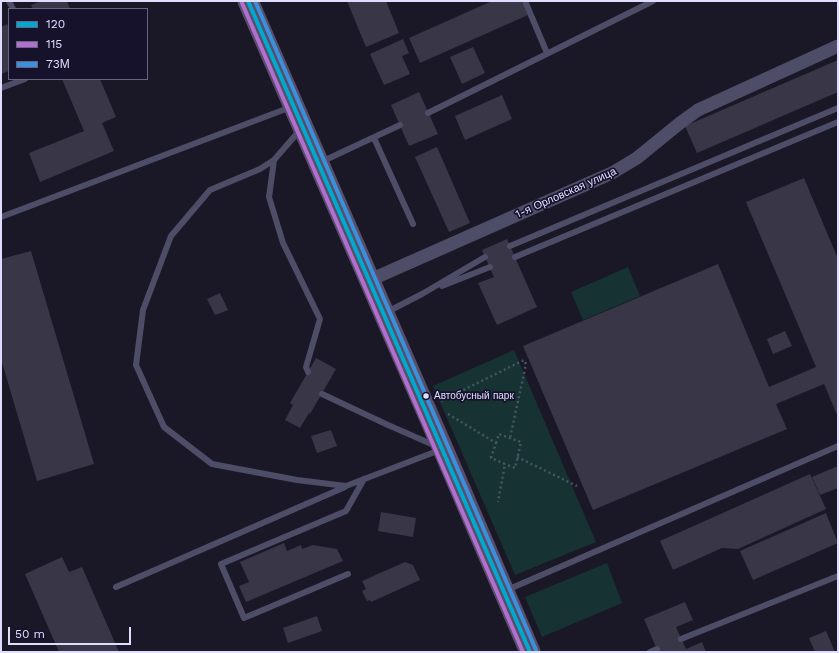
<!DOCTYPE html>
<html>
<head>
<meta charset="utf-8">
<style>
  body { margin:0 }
  #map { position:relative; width:839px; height:653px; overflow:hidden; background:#1a1826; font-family:"Work Sans",sans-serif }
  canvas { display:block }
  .frame { position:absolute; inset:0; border:2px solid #e1ddff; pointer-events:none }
  .legend { position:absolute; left:8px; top:8px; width:140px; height:72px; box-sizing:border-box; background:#16122c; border:1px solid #676380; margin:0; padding:5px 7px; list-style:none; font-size:12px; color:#e1ddff }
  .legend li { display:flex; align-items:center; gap:8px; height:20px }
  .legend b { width:20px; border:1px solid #676380 }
  .scale { position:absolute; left:8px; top:627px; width:123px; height:18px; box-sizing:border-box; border:2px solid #e1ddff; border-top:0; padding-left:5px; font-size:12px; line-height:14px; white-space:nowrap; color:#e1ddff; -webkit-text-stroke:3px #16122c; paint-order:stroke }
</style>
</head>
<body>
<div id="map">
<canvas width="839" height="653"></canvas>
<div class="frame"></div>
<ul class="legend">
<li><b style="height:5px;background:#00a9ce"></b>120</li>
<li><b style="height:5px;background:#b36fd0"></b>115</li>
<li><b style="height:5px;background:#3a90db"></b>73М</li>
</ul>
<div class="scale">50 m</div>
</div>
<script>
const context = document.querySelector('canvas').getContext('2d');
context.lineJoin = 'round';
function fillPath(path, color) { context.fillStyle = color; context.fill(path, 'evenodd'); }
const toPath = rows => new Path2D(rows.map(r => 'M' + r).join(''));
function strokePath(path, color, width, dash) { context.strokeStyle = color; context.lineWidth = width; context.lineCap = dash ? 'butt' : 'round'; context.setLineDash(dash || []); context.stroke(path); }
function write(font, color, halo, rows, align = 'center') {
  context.font = font + ' "Work Sans",sans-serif'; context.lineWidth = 3.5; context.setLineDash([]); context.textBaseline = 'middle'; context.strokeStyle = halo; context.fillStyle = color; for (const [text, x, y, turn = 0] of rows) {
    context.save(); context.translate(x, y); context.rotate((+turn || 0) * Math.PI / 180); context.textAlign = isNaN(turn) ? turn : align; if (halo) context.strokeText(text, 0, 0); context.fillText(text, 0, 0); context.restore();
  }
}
fillPath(toPath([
  [628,267,640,296,583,320,571,292],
  [514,350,596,542,515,575,433,386],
  [607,563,622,603,542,637,525,597]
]), '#163233');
fillPath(toPath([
  [41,1,67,1,70,9,33,9,31,5],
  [347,1,386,1,399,33,366,47],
  [492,1,522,1,528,15,420,63,409,38],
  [7,24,9,28,9,71,1,74,1,27],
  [403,39,409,53,402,56,410,74,384,85,370,54],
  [473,47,485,73,462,84,450,57],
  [838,60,838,92,697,153,685,126],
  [62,79,100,79,116,117,102,123,114,151,40,182,29,153,84,131],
  [419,92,438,134,409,146,391,105],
  [502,95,512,119,465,140,455,116],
  [437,147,470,223,449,232,415,157],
  [804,178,838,259,838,417,824,384,776,404,787,429,593,510,523,346,718,264,769,387,816,367,746,202],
  [507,239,537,307,497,325,478,283,494,277,482,250],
  [31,251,94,464,37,481,1,359,1,259],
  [220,293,228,310,215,315,207,299],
  [785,331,792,346,773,354,767,339],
  [316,358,336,369,310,414,309,413,300,428,285,420,293,405,290,403],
  [331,430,337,446,317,453,311,436],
  [838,466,838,488,820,495,812,477],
  [810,474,826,509,738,549,722,548,673,570,660,541],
  [381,512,416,518,413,537,378,531],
  [826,513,838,543,753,580,740,551],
  [284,543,287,551,301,545,302,549,313,545,337,549,343,561,246,602,239,586,249,582,240,562],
  [62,557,69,572,82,567,119,652,59,652,25,574],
  [405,562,413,565,420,580,371,602,370,600,367,601,362,591,366,589,362,581],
  [685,602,693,620,676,627,686,649,702,642,706,652,658,652,644,619],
  [317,616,322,631,288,643,283,628],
  [826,631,835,652,815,652,809,638]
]), '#393647');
strokePath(toPath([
  [441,401,524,360,526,364,510,438],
  [448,414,496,443,491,458,505,464,498,502],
  [496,443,499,434,521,442,515,468,505,464],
  [517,457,577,486]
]), '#485564', 2.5, [2, 3]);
strokePath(toPath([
  [9,1,13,9],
  [525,1,547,53],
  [1,88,25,79],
  [428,113,653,1],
  [300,130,274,160,269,197,283,243,320,319,306,367,308,372],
  [374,138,413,224],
  [274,160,260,169,210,190,171,236,143,310,136,365,164,427,212,464,297,480,346,486,440,450],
  [321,162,400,125],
  [1,217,291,107],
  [510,246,838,108],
  [515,257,838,122],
  [442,286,490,267],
  [387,312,422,294,485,257],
  [322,394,388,425,436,446],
  [348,574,244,618,221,564,346,511,364,479],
  [116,587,345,487],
  [507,590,838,446],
  [681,639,838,576],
  [650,652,657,649]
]), '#4e4d67', 6);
strokePath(toPath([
  [370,280,612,173,637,158,680,123,698,110,838,46]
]), '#4e4d67', 13);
strokePath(toPath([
  [248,1,443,449,530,652]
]), '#574e6b', 21);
strokePath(toPath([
  [248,1,530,652]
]), '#00a9ce', 4);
strokePath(toPath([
  [242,3,523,652]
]), '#b36fd0', 4);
strokePath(toPath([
  [255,1,536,650]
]), '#3a90db', 4);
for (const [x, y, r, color] of [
  [426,396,3.5,"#e1ddff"]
]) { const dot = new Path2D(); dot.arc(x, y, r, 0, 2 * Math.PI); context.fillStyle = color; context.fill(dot); strokePath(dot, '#16122c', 1.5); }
write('10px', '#e1ddff', '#16122c', [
  ["Автобусный парк",434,396]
], 'left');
write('11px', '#e1ddff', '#16122c', [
  ["1-я Орловская улица",566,193,-24]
]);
</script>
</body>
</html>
